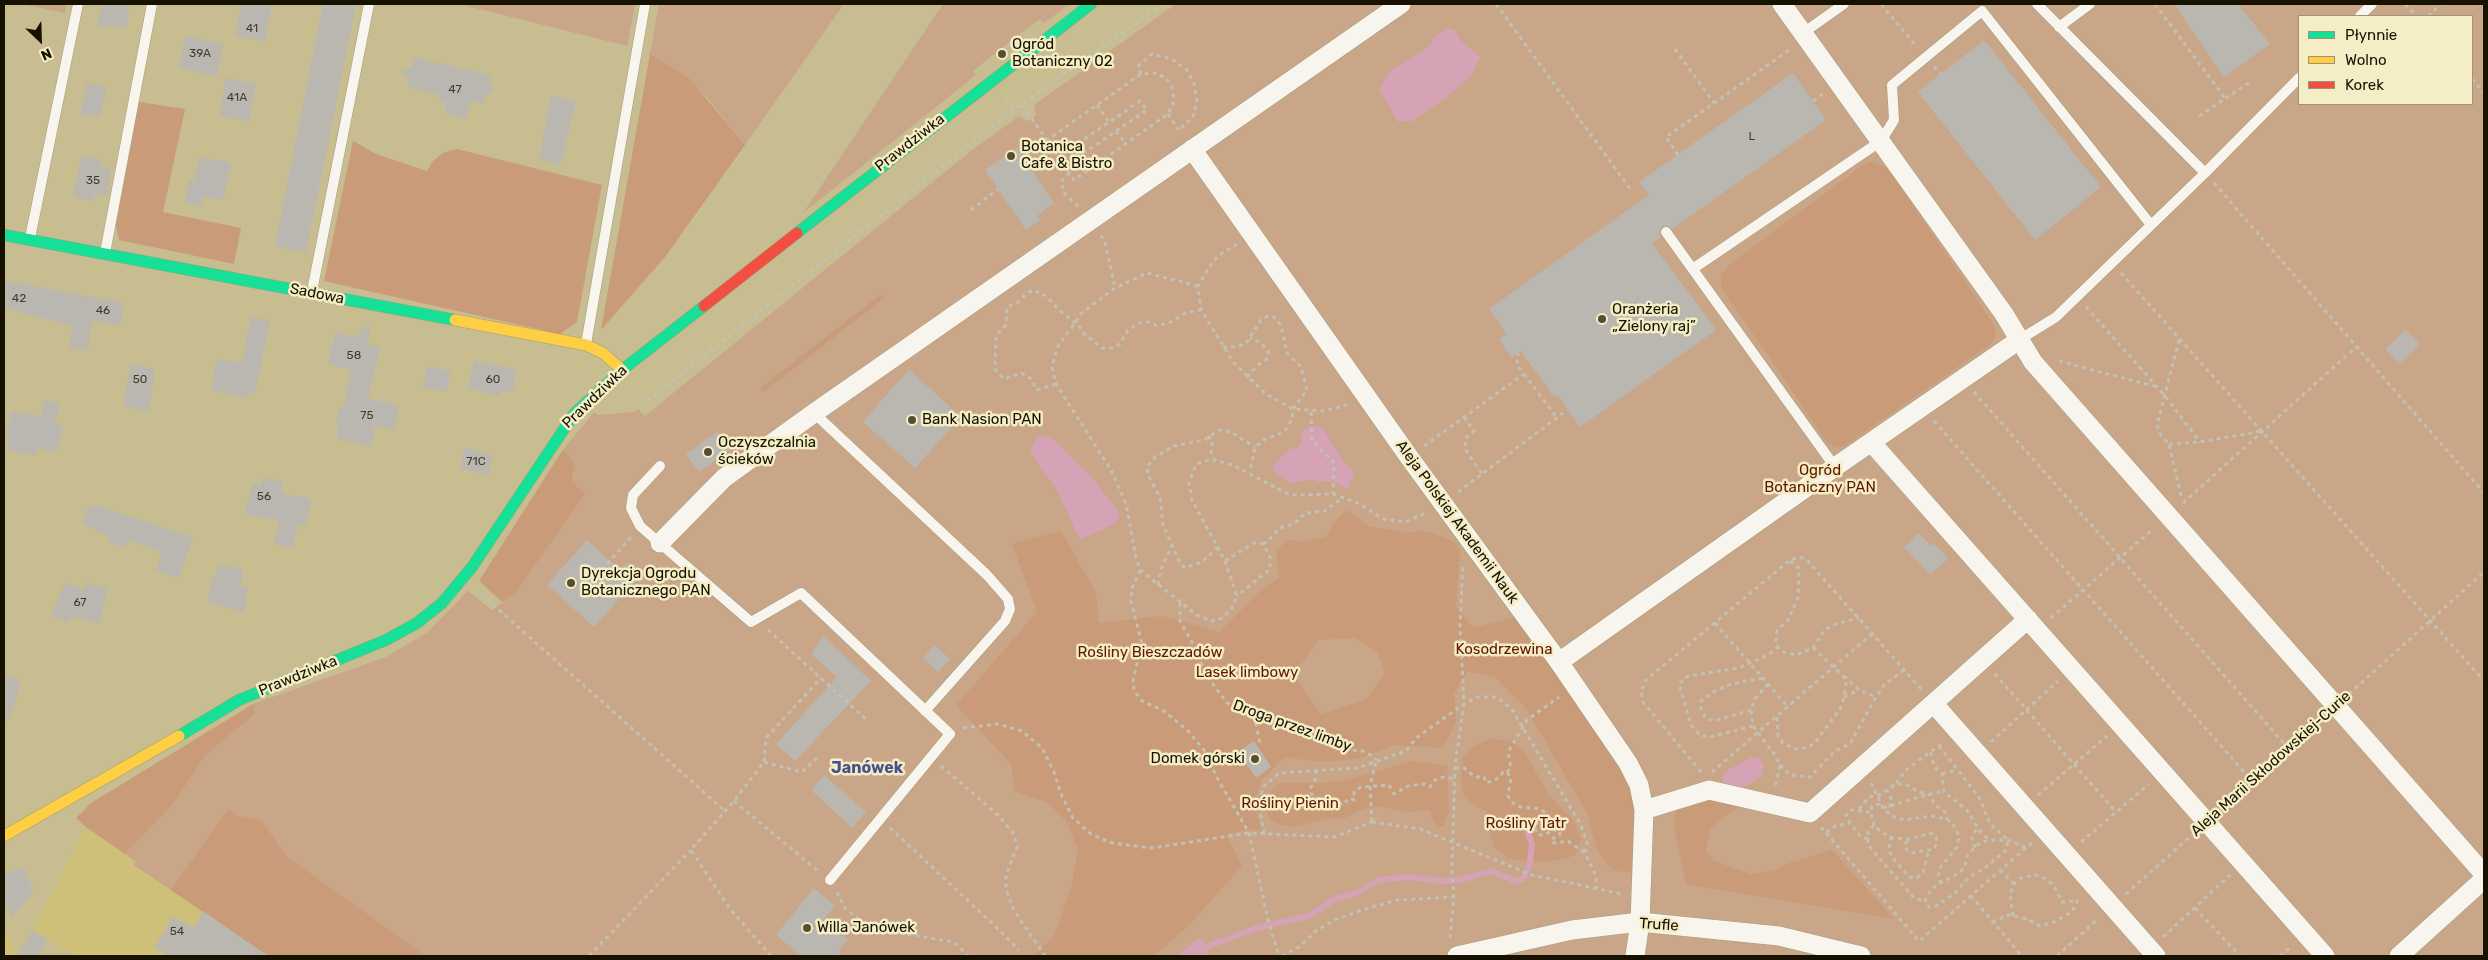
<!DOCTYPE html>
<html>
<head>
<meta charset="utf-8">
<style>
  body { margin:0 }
  #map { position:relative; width:2488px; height:960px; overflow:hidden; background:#c7bd90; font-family:Rubik,sans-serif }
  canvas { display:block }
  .frame { position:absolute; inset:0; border:5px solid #171200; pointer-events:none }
  .legend { position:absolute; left:2298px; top:15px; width:175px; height:90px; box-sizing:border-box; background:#f5edc6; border:1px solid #9c9577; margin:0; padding:6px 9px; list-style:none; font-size:15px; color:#171200 }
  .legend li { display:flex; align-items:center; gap:10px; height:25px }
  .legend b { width:25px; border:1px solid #9c9577 }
  .north { position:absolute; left:15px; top:15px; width:50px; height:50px; -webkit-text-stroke:4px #f5edc6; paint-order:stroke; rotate:156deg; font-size:14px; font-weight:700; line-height:20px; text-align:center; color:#171200 }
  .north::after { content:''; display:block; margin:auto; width:18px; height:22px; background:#171200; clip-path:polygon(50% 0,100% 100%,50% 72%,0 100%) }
</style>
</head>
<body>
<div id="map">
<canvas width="2488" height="960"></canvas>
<div class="frame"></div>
<ul class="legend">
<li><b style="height:6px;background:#16e098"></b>Płynnie</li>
<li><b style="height:6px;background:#ffcf43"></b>Wolno</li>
<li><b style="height:6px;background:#f24e42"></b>Korek</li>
</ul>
<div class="north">N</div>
</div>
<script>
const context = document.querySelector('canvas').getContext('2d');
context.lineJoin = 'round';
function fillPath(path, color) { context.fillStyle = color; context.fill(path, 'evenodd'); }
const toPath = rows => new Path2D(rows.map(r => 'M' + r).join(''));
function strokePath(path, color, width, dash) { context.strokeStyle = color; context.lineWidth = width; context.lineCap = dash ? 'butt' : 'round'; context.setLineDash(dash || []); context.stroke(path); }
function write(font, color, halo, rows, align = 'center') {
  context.font = font + ' Rubik,sans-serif'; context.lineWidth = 5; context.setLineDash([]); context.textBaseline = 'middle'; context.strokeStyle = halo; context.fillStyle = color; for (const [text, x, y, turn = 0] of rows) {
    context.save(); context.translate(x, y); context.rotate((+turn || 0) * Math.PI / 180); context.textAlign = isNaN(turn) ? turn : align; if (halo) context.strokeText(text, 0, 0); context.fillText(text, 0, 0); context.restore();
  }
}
fillPath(toPath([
  [86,827,136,862,134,865,268,956,77,956,32,931],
  [4,923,17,956,4,956]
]), '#cebf79');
fillPath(toPath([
  [21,4,66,4,65,13],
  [459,4,635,4,627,46],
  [659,4,844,4,745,145,705,95,650,54],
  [943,4,1070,4,1044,23,1040,19,1018,35,973,71,976,75,803,213],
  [1176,4,2484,4,2484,956,268,956,134,865,136,862,125,854,175,802,205,756,255,714,253,704,386,657,428,632,468,591,492,610,515,593,572,482,575,472,562,451,594,412,598,415,634,412,638,409,645,416,971,151,1019,116,1027,121,1036,115,1034,105],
  [2299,16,2472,16,2472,104,2299,104]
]), '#c9a688');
fillPath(toPath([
  [650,54,689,78,745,145,665,257,601,330],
  [139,102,185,109,163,212,241,228,234,264,119,240,116,225],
  [353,141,376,154,427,171,433,161,443,153,457,149,602,185,577,322,560,334,324,281],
  [1871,162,1887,167,1994,325,1996,335,1991,344,1843,447,1836,447,1827,442,1721,287,1721,275,1730,264,1863,165],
  [880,295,885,297,764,392,760,388],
  [562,451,571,458,575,466,572,482,585,494,515,593,502,602,479,581],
  [1346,510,1369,526,1405,533,1423,531,1436,534,1455,543,1460,550,1456,607,1473,628,1516,617,1630,777,1639,799,1633,872,1613,871,1598,852,1586,811,1525,707,1494,677,1467,672,1454,694,1456,722,1443,748,1394,745,1358,759,1319,762,1284,757,1261,781,1255,802,1261,830,1250,829,1226,834,1242,866,1189,925,1154,956,1033,956,1054,936,1072,884,1078,849,1066,821,1047,802,1015,792,1011,764,956,705,1037,612,1012,544,1061,531,1096,593,1099,623,1162,616,1219,632,1260,591,1279,578,1276,551,1287,540,1306,541,1326,537,1334,522],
  [1356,638,1378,653,1385,672,1367,699,1321,714,1294,675,1318,640],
  [253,704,255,714,205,756,175,802,125,854,86,827,76,818,91,803],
  [1490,739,1512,741,1525,752,1548,794,1572,819,1581,840,1576,854,1566,859,1542,862,1509,859,1495,848,1487,822,1486,810,1477,807,1464,796,1461,781,1462,758,1473,747],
  [1412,761,1447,766,1449,811,1444,826,1439,826,1433,822,1430,810,1407,812,1377,806,1363,809,1342,819,1325,819,1294,827,1280,825,1270,819,1264,804,1271,791,1280,783,1323,783,1346,780],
  [1712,800,1740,806,1710,828,1706,852,1714,861,1751,874,1774,871,1789,863,1832,850,1894,919,1686,884,1674,827,1676,810],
  [228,809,239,816,262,821,286,856,426,956,268,956,171,890]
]), '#ca9b79');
fillPath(toPath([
  [1448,28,1456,31,1460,40,1481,57,1471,75,1447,97,1412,121,1398,122,1379,90,1385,78,1394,68,1425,50,1436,36],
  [1309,426,1318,426,1324,430,1345,464,1354,472,1348,490,1334,481,1319,482,1313,479,1291,483,1274,472,1272,467,1288,450,1298,447,1302,441,1301,432],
  [1050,436,1092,477,1117,510,1119,517,1116,523,1080,540,1055,486,1040,468,1030,450,1037,437],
  [1758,757,1764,766,1762,774,1752,783,1739,789,1727,789,1723,783,1722,778,1726,771,1750,758],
  [1200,937,1208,946,1207,956,1177,956]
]), '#d6a2b6');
strokePath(toPath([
  [1208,946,1257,928,1308,916,1335,899,1359,892,1379,880,1408,877,1441,881,1460,880,1491,871,1516,881,1524,878,1530,862,1532,844,1525,825]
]), '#d6a2b6', 6);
fillPath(toPath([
  [102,4,129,4,127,28,97,25],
  [241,4,272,4,265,41,235,36],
  [323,4,356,4,306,252,275,246],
  [2174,4,2238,4,2270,44,2224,77],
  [185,36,223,44,217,76,179,68],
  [1984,40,2101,187,2035,240,1918,92],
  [414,58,490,75,489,82,494,91,485,97,484,104,470,101,466,119,444,114,447,103,439,102,440,95,408,88,410,78,400,72,412,68],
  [1793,73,1826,120,1672,229,1668,226,1662,226,1659,232,1661,237,1652,243,1716,330,1580,427,1558,396,1555,398,1521,351,1512,358,1499,339,1507,334,1489,309,1649,195,1639,182],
  [226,78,256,84,249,121,219,116],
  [87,83,106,87,100,117,80,114],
  [551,96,576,101,561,165,539,160],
  [1017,148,1054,203,1037,216,1041,220,1026,230,985,170],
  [81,156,101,159,100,167,111,169,107,196,95,194,94,201,73,197],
  [199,157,231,163,223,200,203,197,202,206,185,203,189,180,194,181],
  [6,281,124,303,120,325,93,320,87,351,69,347,73,326,4,308],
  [251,317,270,321,255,393,248,392,247,398,211,390,217,359,242,363],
  [371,323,367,344,380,347,368,399,399,405,394,430,375,426,371,446,337,439,339,426,336,425,340,406,344,407,351,370,328,364,335,332,354,337],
  [2406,330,2420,345,2399,364,2385,349],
  [474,361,516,369,514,389,508,392,500,390,499,397,468,388],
  [131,364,155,369,149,411,123,406],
  [427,366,451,371,446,392,423,387],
  [909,369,961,417,915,468,863,422],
  [44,400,59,403,55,424,63,426,57,452,37,448,36,455,7,450,9,437,6,436,11,411,41,416],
  [717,432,730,450,699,472,686,454],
  [464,448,493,455,489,475,460,469],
  [263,478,283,482,281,493,311,499,306,526,298,524,293,548,274,544,279,521,245,514,252,484,261,486],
  [95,505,193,537,179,578,156,570,162,552,127,540,124,548,108,542,110,536,87,527,88,525,82,522,88,506,93,508],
  [1919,533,1931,546,1934,543,1948,559,1930,575,1904,547],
  [587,540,620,570,626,563,640,576,594,627,547,585],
  [218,565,243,569,240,586,248,587,244,612,208,602,212,577,216,577],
  [68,583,84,590,86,583,107,588,100,623,70,617,68,623,51,616,62,589],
  [823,636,871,681,795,761,776,744,837,677,811,654],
  [935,645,950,659,938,672,923,658],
  [4,675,18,680,20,686,6,725,4,724],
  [1254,741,1271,767,1256,778,1238,752],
  [824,775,866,812,852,828,811,790],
  [24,867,34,892,11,917,4,899,4,875],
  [814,888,835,906,823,920,848,940,839,950,840,956,801,956,776,935],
  [203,911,268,956,169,956,155,948,172,916,194,928],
  [32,931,47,939,38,956,18,956]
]), '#bab7b0');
const lane = toPath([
  [2037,4,2205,173],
  [2360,16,2372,4],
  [2059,27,2090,4],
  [1803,33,1844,4],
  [1666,232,1835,467],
  [30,238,78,4],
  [105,253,152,4],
  [1694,268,1881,141,1894,120,1892,85,1982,11,2151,225],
  [312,291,369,4],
  [2019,340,2056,317,2205,173,2299,78],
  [586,344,645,4],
  [814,413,987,575,1008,599,1010,609,1005,621,925,711],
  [660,466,633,495,631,508,640,526,751,622,801,593,950,734,830,880]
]);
const street = toPath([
  [1782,4,2004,314,2033,362,2484,874],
  [1192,149,1409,457,1559,662,1628,763,1639,785,1644,810,1640,922,1635,956],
  [1871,442,2325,956],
  [660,543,724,478,814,413,1401,4],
  [1559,662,1835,467,2019,340],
  [1934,704,2156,956],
  [1644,810,1709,790,1810,813,2028,619],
  [1457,956,1572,930,1640,922,1779,936,1861,956],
  [2399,956,2484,879]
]);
const fast = toPath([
  [797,233,1091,4],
  [4,235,455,320],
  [179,736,239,700,386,640,417,623,442,603,472,567,574,414,622,370,704,306]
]);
const slow = toPath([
  [455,320,586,345,603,353,622,370],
  [4,836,179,736]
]);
const jam = toPath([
  [704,306,797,233]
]);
strokePath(lane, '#a59d7a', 11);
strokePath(street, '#a59d7a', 20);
strokePath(fast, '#a59d7a', 12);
strokePath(slow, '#a59d7a', 12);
strokePath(jam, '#a59d7a', 12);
strokePath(toPath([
  [1496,4,1631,190],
  [1881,4,1917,47],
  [2155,4,2225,98],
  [2405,4,2416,16],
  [2428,16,2441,4],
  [1675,49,1714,103],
  [1934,67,1941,74],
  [1141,74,1138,66,1152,54,1172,59,1187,70,1194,83,1197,101,1193,117,1179,130],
  [2472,79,2484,93],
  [1006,98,1015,109],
  [1813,101,1824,93],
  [1022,105,1047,140,1074,180,1168,114,1174,101,1172,87,1166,78,1156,73,1141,74,1047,140,1023,157],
  [1097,105,1109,122],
  [1168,114,1179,130],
  [2199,116,2250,82],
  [1116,131,1126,144],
  [1678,155,1666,137,1792,48],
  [1058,157,1140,101,1147,110,1065,166],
  [1070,173,1061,181,1064,193,1078,206],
  [2214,183,2484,493],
  [971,210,998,189],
  [1101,235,1106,246,1115,288],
  [1237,244,1218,256,1208,269,1198,286,1201,310,1234,363,1266,394,1293,409,1324,411,1350,404],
  [2121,273,2484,681],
  [1198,286,1147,273,1115,288,1082,313,1058,346,1052,367,1056,384,1111,470,1126,504,1136,558,1140,570,1197,615,1211,621,1222,618,1231,610,1237,596,1225,561,1192,500,1189,483,1196,464,1211,459,1235,466,1286,493,1297,495,1333,494,1360,504,1383,519,1406,522,1428,512],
  [2086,307,2165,396,2200,442],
  [2179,340,2157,425,2160,434,2169,444,2182,500],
  [1223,347,1238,347,1247,342,1261,320,1267,316,1274,317,1281,325,1287,353,1301,367,1307,390,1293,409,1292,419,1284,432,1265,439,1255,447,1250,472],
  [2059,361,2157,387],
  [1524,374,1558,419],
  [1247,377,1257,366,1268,358,1268,351,1261,343,1250,338],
  [1056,384,1037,390,1030,378,1021,373,1004,379,995,369,996,335,1006,325,1007,307,1017,303,1027,293,1034,290,1046,296,1059,310,1079,326,1082,332,1102,348,1112,348,1120,344,1128,330,1139,323,1150,322,1157,326,1171,322,1185,313,1201,310],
  [1974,392,2288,748],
  [647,401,1015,109,1163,4],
  [1311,412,1312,439,1324,453,1332,459,1334,465,1333,494],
  [1464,417,1474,431,1466,438,1465,449,1482,474],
  [1934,421,2252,781],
  [1208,436,1212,440,1211,459],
  [2169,444,2200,442,2262,431],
  [1424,446,1524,374,1517,365,1518,353],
  [1458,492,1567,410],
  [2183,503,2356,347],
  [1263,544,1268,541,1279,528,1294,524,1305,513,1325,511,1342,498],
  [1218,547,1202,562,1185,568,1180,563,1163,525,1160,497,1148,475,1147,467,1155,457,1174,446,1204,440,1219,430,1231,432,1255,447],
  [1225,561,1254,543,1263,544,1270,557,1270,569,1237,596],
  [1790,561,1799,568,1798,598,1788,620,1777,630,1776,641,1778,647,1784,652,1796,655,1813,648,1824,631,1832,625,1859,618],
  [1140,570,1132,588,1131,601,1142,644,1133,680,1134,690,1142,701,1164,711,1187,730,1204,750,1216,776,1249,833,1268,920,1279,956],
  [591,582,632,536],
  [1158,585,1161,569,1172,545],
  [481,594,725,811],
  [1180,603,1180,621,1193,644,1207,676,1227,703,1253,714,1287,723,1347,750,1363,751,1371,755,1376,760],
  [2051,618,2154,528],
  [1715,623,1788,707],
  [768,630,869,722],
  [1995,674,2116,812],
  [1844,676,1859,690,1876,697],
  [1768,684,1755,699,1751,710,1753,726,1775,755,1780,765,1775,787],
  [2349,694,2484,572],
  [1844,697,1859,690],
  [1751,710,1714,721,1705,717,1701,709,1701,701,1715,691,1731,684,1763,678],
  [1254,715,1260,743],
  [1777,717,1778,736,1783,743,1795,749,1805,748,1814,744,1840,709,1844,697,1846,683,1843,676,1813,648],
  [1753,726,1710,737,1700,735,1691,725,1679,684,1688,676,1739,668,1768,655,1778,647],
  [963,728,998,724,1022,731,1042,748,1054,772,1061,794,1073,818,1091,834,1112,843,1152,848,1249,833,1334,837,1372,822],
  [1991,742,2058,681],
  [1939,746,1979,797,1990,824,2008,840,2006,850,1986,867,1968,878,1954,894,1936,906,1929,907,1925,901,1929,893,1937,884,1951,878,1964,868,1968,854,1980,843,1989,840,2008,840,2026,848],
  [1931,752,1934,766,1942,774,1944,792,1967,810,1979,830,1989,840],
  [764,762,802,772,818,757],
  [1780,765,1790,775,1810,777,1835,751,1850,744,1876,697,1884,685,1904,670],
  [941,766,997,814,1014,834,1017,847,1006,875,1006,888,1013,909,1045,956],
  [1455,768,1464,768,1475,777,1484,777,1486,783,1499,778,1503,772,1507,772,1511,778,1508,796,1513,803,1521,807,1541,809,1544,812,1544,817,1534,826,1538,835,1545,835,1552,830,1559,830,1560,835,1551,839,1554,843,1568,841,1585,853],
  [1316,770,1316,778,1310,789,1311,793,1314,797,1329,802,1338,801,1342,805,1350,798,1354,800,1354,792,1361,787,1389,785,1394,794,1408,786,1424,784,1430,787,1435,780,1444,777,1455,779],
  [1507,772,1511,768,1508,752,1527,720,1559,697],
  [1701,772,1643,702,1641,691,1646,680,1790,560,1799,557,1806,559,1922,690],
  [1712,772,1873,633],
  [1942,774,1957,770],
  [1871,783,1884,810,1896,818,1905,820,1932,816,1947,819,1955,827,1959,836,1957,847,1940,868,1938,876,1940,882],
  [1896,783,1906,770,1944,742],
  [1886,789,1891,798,1889,814],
  [2038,795,2107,736],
  [734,801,818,871],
  [1880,804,1872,806,1871,812,1874,825,1882,833,1893,838,1909,839,1931,833,1936,837,1937,843,1934,849,1911,853,1906,849,1905,844,1909,839],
  [1883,808,1936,792,1944,792],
  [1859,809,1869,797,1879,795,1896,784,1905,784,1919,792,1931,795,1934,804,1946,813,1947,819],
  [2221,809,2322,718],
  [1372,822,1420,829,1532,875,1622,894],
  [1372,822,1370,786,1376,761],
  [1874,825,1868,832,1868,845,1914,898,1925,901],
  [1821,827,1919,941,2033,842],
  [890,828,993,924,1019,950],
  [1826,832,1835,826,1850,823],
  [1264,834,1259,805,1263,787,1279,773,1357,768,1406,751,1416,738,1464,704,1477,697,1496,697,1511,708,1581,825,1587,843,1585,853,1596,876,1597,888],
  [1891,836,1889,848,1891,856,1909,877,1917,878,1923,872,1929,850],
  [1868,839,1860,836,1850,823,1846,815,1851,810,1871,812],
  [2081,842,2149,784],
  [1975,848,1972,838,1977,827],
  [2000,870,2014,884],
  [837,892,845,908,870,928,954,942,968,956],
  [2126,894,2192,835],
  [1971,896,2022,956],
  [2195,908,2240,956],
  [2013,916,2010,894,2014,884,2021,878,2035,875,2046,879,2054,886,2062,902,2077,901],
  [1992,922,2009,915,2027,919,2040,926,2054,922,2068,914,2076,906,2078,897],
  [2163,937,2230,875],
  [1450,938,1454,897,1452,870,1455,765,1464,704,1460,624,1463,563],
  [589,956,691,850],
  [771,956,730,909,691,850,734,801,764,762,766,738,821,678],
  [1282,956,1299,947,1316,931,1334,920,1365,909,1398,900,1454,897],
  [2057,956,2099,918],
  [2280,956,2292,946]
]), '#c3c0b4', 3, [4, 4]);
strokePath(lane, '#f7f5ee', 10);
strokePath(street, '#f7f5ee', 19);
strokePath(fast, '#16e098', 11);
strokePath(slow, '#ffcf43', 11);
strokePath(jam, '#f24e42', 11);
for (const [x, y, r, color] of [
  [1002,54,5,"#554e32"],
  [1011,156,5,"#554e32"],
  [1602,319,5,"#554e32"],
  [912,420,5,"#554e32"],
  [708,452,5,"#554e32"],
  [571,583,5,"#554e32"],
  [1255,759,5,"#554e32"],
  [807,928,5,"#554e32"]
]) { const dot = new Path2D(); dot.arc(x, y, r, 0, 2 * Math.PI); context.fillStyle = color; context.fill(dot); strokePath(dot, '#f5edc6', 2); }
write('12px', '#403b2c', null, [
  ["41",252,29],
  ["39A",200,54],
  ["47",455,90],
  ["41A",237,98],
  ["L",1752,137],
  ["35",93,181],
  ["42",19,299],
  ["46",103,311],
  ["58",354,356],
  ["50",140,380],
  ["60",493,380],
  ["75",367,416],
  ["71C",476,462],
  ["56",264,497],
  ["67",80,603],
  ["54",177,932]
]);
write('15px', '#171200', '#f5edc6', [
  ["Ogród",1012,45],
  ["Botaniczny 02",1012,62],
  ["Botanica",1021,147],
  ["Cafe & Bistro",1021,164],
  ["Oranżeria",1612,310],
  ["„Zielony raj”",1612,327],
  ["Bank Nasion PAN",922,420],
  ["Oczyszczalnia",718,443],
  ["ścieków",718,460],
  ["Dyrekcja Ogrodu",581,574],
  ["Botanicznego PAN",581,591],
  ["Domek górski",1245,759,"right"],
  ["Willa Janówek",817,928]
], 'left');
write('15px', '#171200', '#f5edc6', [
  ["Prawdziwka",910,143,-38],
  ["Sadowa",317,294,11],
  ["Prawdziwka",595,397,-44],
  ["Aleja Polskiej Akademii Nauk",1457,522,54],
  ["Prawdziwka",298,676,-22],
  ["Droga przez limby",1292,726,20],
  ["Aleja Marii Skłodowskiej-Curie",2271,764,-42],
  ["Trufle",1659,925,4]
]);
write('15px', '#5e1800', '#f5edc6', [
  ["Ogród",1820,471],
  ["Botaniczny PAN",1820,488],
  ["Kosodrzewina",1504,650],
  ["Rośliny Bieszczadów",1150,653],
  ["Lasek limbowy",1247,673],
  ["Rośliny Pienin",1290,804],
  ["Rośliny Tatr",1526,824]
]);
write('bold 16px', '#4a4f8d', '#f5edc6', [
  ["Janówek",867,768]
]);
</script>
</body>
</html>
